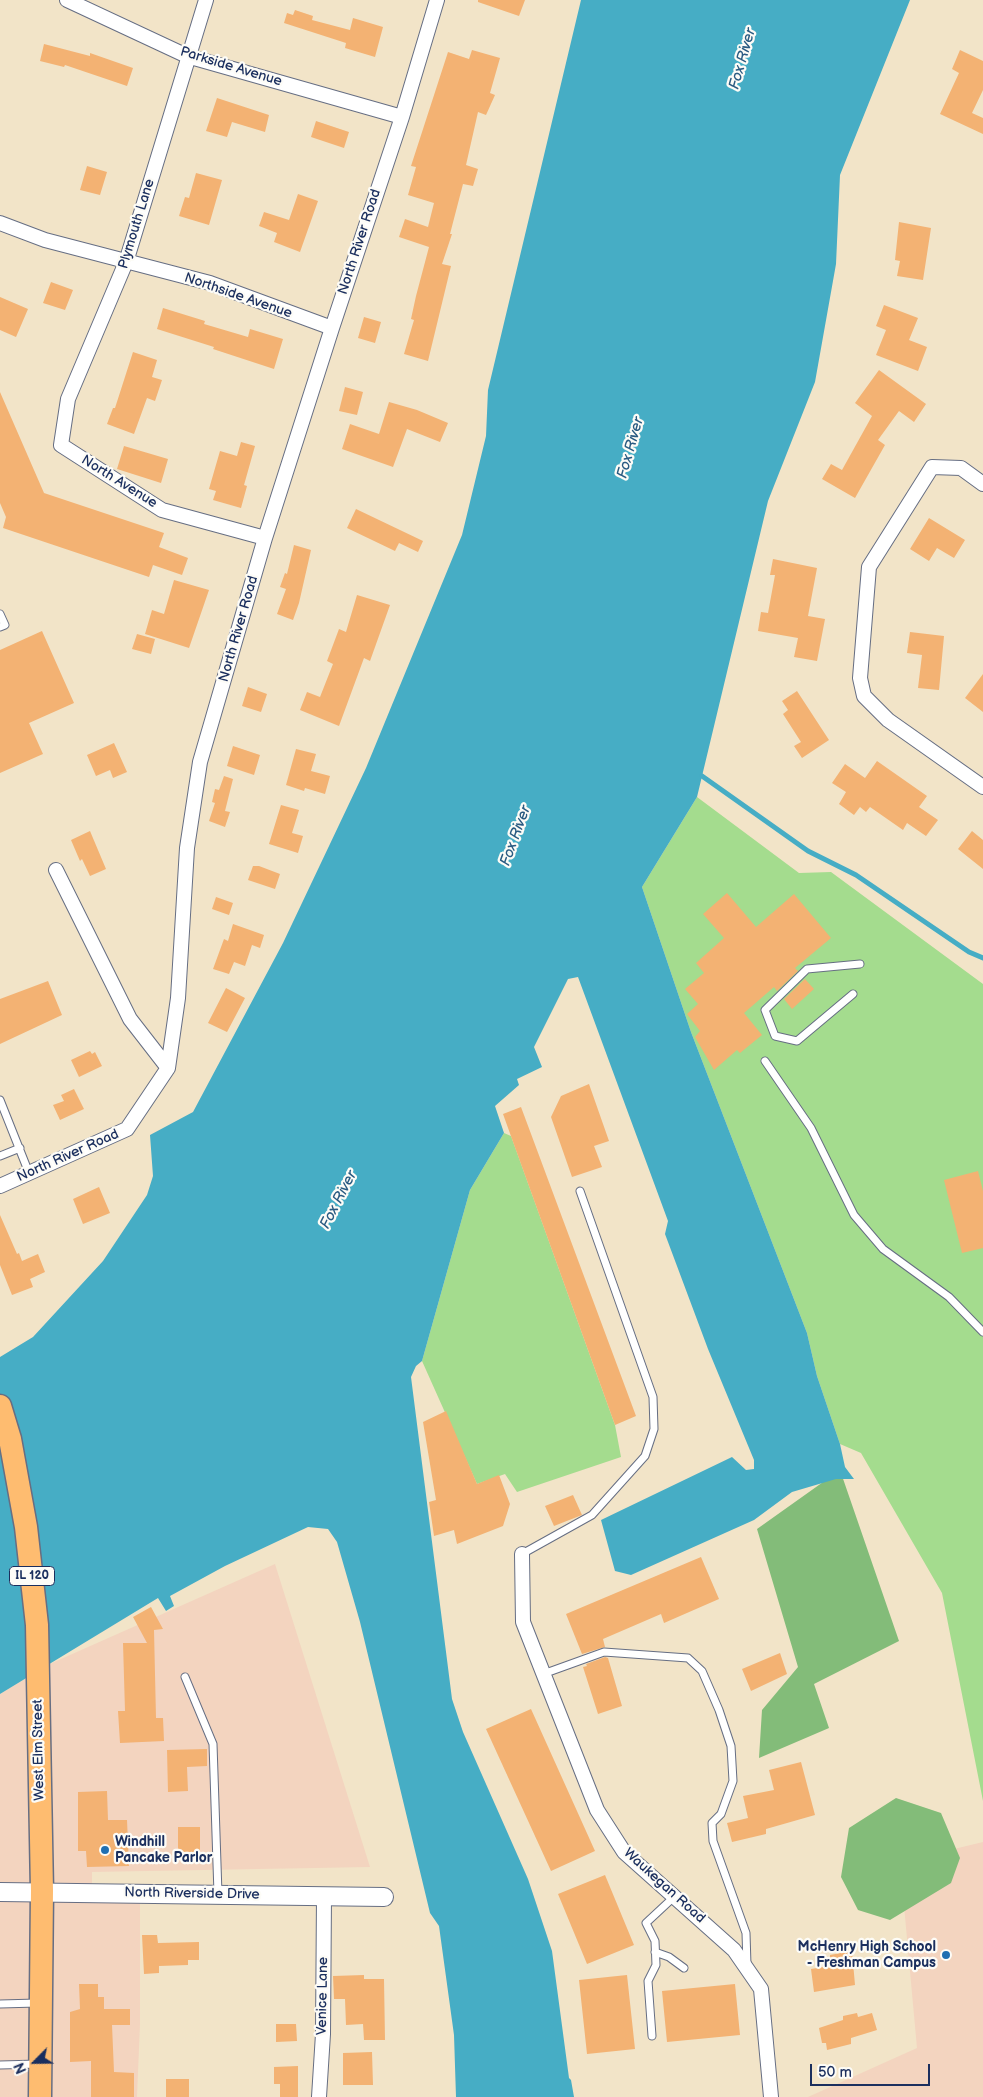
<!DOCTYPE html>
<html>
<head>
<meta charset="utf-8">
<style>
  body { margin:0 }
  #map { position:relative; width:983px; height:2097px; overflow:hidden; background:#f2e4c8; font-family:"Balsamiq Sans",sans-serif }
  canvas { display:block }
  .north { position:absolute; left:10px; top:2037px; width:50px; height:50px; -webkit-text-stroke:4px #fdfcf7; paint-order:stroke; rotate:247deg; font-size:14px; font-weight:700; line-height:20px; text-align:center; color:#1b2f5e }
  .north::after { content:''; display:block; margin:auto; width:18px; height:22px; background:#1b2f5e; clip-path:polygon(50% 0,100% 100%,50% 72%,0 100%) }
  .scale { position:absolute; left:810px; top:2064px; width:120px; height:22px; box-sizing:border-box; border:2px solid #1b2f5e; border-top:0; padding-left:6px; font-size:15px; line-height:18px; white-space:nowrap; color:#1b2f5e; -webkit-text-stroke:4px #fdfcf7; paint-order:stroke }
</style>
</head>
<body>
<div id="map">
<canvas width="983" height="2097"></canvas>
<div class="north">N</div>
<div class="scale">50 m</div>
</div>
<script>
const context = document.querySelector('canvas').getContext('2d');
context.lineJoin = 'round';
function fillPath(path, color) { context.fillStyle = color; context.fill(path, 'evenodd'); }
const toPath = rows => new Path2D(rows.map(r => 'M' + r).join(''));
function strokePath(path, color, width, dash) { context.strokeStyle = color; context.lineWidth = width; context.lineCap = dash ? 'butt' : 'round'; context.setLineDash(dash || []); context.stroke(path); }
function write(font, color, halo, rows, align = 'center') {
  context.font = font + ' "Balsamiq Sans",sans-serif'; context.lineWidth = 4.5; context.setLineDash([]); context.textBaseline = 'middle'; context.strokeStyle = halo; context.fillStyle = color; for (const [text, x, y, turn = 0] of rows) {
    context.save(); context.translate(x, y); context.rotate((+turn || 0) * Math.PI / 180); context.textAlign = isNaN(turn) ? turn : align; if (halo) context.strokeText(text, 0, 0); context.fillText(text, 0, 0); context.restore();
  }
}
fillPath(toPath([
  [275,1564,370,1867,92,1872,92,1885,50,1884,43,1667],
  [33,1674,36,1886,0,1887,0,1694],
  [983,1842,983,2097,808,2097,917,2048,900,1862],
  [36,1896,36,2097,0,2097,0,1897],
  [46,1896,140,1896,140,2024,137,2097,43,2097]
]), '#f3d4bf');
fillPath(toPath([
  [697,797,799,873,831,872,983,984,983,1801,942,1593,861,1453,840,1444,817,1376,807,1333,691,1032,642,887],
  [504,1133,511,1136,615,1425,621,1457,517,1492,505,1474,477,1484,422,1361,470,1190]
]), '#a4dc8e');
fillPath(toPath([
  [840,1470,899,1641,814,1684,829,1728,759,1758,762,1710,798,1667,757,1529],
  [896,1798,941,1813,960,1858,951,1883,890,1920,858,1910,841,1877,849,1828]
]), '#83bc79');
fillPath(toPath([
  [581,0,910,0,840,175,836,264,815,382,768,501,697,797,642,887,691,1032,807,1333,817,1376,840,1444,845,1467,854,1479,836,1479,792,1492,754,1520,631,1575,615,1571,601,1520,732,1457,746,1470,754,1469,754,1460,708,1349,668,1242,665,1234,668,1221,578,977,568,979,534,1047,542,1067,517,1079,519,1085,495,1106,504,1133,470,1190,422,1361,416,1366,411,1377,452,1699,463,1732,528,1879,552,1951,569,2078,571,2080,574,2097,456,2097,454,2035,439,1926,430,1913,360,1622,337,1542,328,1529,308,1527,225,1566,170,1596,174,1606,166,1611,158,1598,0,1694,0,1357,33,1337,103,1261,147,1195,153,1176,150,1135,193,1112,283,943,366,768,462,535,486,436,488,390]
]), '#46adc5');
strokePath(toPath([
  [702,776,808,851,856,875,969,952,983,958]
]), '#46adc5', 5);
fillPath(toPath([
  [478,0,525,0,519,16,478,2],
  [295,10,313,16,312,20,350,30,353,18,383,27,375,57,345,48,346,43,284,23,287,13,293,15],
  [44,44,90,56,90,53,133,68,127,86,65,65,64,67,40,61],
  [472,50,500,58,490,93,495,95,486,115,478,112,466,165,478,169,473,186,463,184,450,234,452,234,442,264,451,266,428,361,404,354,414,320,411,319,416,296,429,247,399,237,405,219,428,227,434,203,408,195,416,167,411,166,448,52,469,59],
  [960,50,983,61,983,90,972,113,983,118,983,134,940,114,959,73,952,69],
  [217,98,269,115,265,132,232,122,227,137,206,131],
  [316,121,349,132,344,148,311,137],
  [87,166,107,172,100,195,80,190],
  [196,173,222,180,209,225,179,216,185,197,189,198],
  [298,194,318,201,300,252,274,242,277,233,259,226,264,212,289,220],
  [899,222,931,228,923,280,897,276,900,261,895,260],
  [51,282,73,290,65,310,43,303],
  [0,297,28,309,16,337,0,330],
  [884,305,918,318,909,340,927,347,918,371,876,355,886,330,876,326],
  [163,308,205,321,204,324,248,337,250,329,283,339,274,369,213,349,214,347,157,329],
  [364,317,381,322,375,343,358,338],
  [133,352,157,360,152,377,162,380,155,401,147,398,134,434,107,424,113,408,115,408],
  [879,370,926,404,914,422,899,411,878,440,885,445,855,498,822,479,831,464,842,470,872,416,855,403],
  [345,387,363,392,357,415,339,411],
  [0,392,44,493,164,533,159,547,188,558,182,575,153,565,149,577,3,528,6,517,0,503],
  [389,402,417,410,448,423,440,442,407,429,393,467,342,449,350,424,379,434],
  [241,442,255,446,244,485,247,486,241,508,213,500,216,491,209,489,220,451,237,456],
  [124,446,168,459,161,483,117,469],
  [356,509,423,541,418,552,399,543,395,551,347,528],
  [929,518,965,540,954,558,937,548,929,561,910,549],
  [294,545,311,550,299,603,293,620,277,614,286,589,280,587,285,573,287,574],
  [773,559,817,568,808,616,825,619,817,661,794,657,798,638,758,631,761,612,768,613,775,575,770,575],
  [174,580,209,590,189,648,145,634,152,610,164,614],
  [357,595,390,605,370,661,364,658,339,726,300,710,307,692,320,697,333,664,327,661,339,629,346,632],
  [42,631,74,703,29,723,43,754,0,773,0,650],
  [910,632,944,636,939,690,918,688,922,655,907,653],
  [137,634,155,639,151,654,132,649],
  [983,674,983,712,965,698],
  [248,687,267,694,261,712,242,706],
  [797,691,829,740,802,758,794,746,801,742,783,714,788,710,782,701],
  [114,743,127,772,113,778,110,770,96,776,87,755],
  [233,746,260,755,254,775,227,766],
  [296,749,316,754,311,771,330,776,325,794,305,788,304,791,286,785],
  [877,761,927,796,919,807,938,820,926,836,907,823,903,830,870,807,866,812,860,807,854,815,839,804,846,792,832,783,845,764,865,778],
  [224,776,233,779,225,811,230,812,225,827,209,821,215,803,212,802,215,789,219,790],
  [281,805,299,810,292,833,303,836,298,853,269,844],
  [90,831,106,869,90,876,82,859,80,861,71,840],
  [972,831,983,840,983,869,958,849],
  [253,866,259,866,280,874,275,889,248,880],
  [727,893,756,927,794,894,831,938,795,968,798,971,777,991,774,987,744,1013,762,1035,740,1053,737,1050,714,1070,695,1037,700,1031,687,1014,698,1004,685,989,704,973,696,963,724,938,703,914],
  [216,897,233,903,229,915,212,909],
  [233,924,264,935,260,948,252,945,245,966,234,962,229,974,213,969,224,939,228,941],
  [805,979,814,989,792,1009,784,999],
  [48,981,62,1015,0,1044,0,999],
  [226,988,245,998,227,1032,208,1023],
  [90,1051,92,1054,95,1052,102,1066,79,1077,71,1060],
  [589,1084,609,1141,594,1146,602,1167,572,1177,551,1117,561,1096],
  [74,1089,84,1109,60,1120,53,1105,64,1101,61,1095],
  [521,1107,636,1416,615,1425,503,1114],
  [978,1171,983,1191,983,1248,962,1253,944,1180],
  [99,1187,110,1213,83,1224,73,1199],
  [0,1215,17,1254,19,1253,22,1261,38,1254,45,1272,30,1279,33,1287,12,1295,0,1265],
  [446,1411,477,1484,499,1475,510,1504,503,1526,457,1544,454,1530,434,1536,429,1502,436,1500,423,1422],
  [573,1495,582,1515,554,1526,545,1506],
  [701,1557,719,1599,664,1623,661,1614,603,1639,605,1647,582,1654,566,1614],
  [151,1607,163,1629,154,1630,156,1718,163,1718,164,1741,120,1743,118,1711,125,1711,123,1643,147,1643,133,1617],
  [780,1653,787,1674,751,1691,742,1669],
  [605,1657,608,1658,622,1706,598,1714,583,1667,587,1666,586,1664],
  [531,1709,595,1851,551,1871,486,1729],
  [207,1749,207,1766,187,1767,188,1791,168,1792,167,1750],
  [801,1762,815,1815,766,1829,766,1834,732,1842,727,1823,748,1818,743,1796,774,1790,769,1770],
  [107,1791,108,1820,127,1820,129,1866,87,1867,86,1851,78,1851,78,1792],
  [178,1827,200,1827,200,1852,178,1852],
  [605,1875,634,1945,587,1964,558,1894],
  [142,1935,157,1935,158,1943,199,1942,199,1960,188,1960,188,1965,159,1966,159,1973,144,1974],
  [852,1951,855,1985,814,1992,811,1969,830,1966,830,1955],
  [364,1975,364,1979,384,1979,385,2040,364,2040,363,2024,346,2025,345,1999,334,1999,333,1976],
  [627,1975,635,2049,587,2054,579,1980],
  [79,1984,98,1984,98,1997,104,1997,104,2009,130,2009,130,2025,112,2025,114,2072,134,2073,134,2097,91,2097,91,2061,70,2062,70,2012,80,2009],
  [735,1984,740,2035,667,2042,662,1991],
  [857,2013,858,2017,872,2013,877,2030,851,2038,851,2044,827,2050,826,2043,822,2043,819,2028,843,2020,843,2016],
  [276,2024,296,2024,297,2041,276,2042],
  [372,2052,373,2085,343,2085,343,2053],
  [298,2066,298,2097,280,2097,280,2084,274,2084,274,2067],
  [166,2079,189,2079,189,2097,166,2097]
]), '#f3b273');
const service = toPath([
  [0,614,5,625,0,627],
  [853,994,797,1041,775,1036,765,1010,807,969,860,964],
  [765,1061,811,1128,854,1215,883,1249,949,1297,983,1332],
  [0,1100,29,1173],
  [0,1156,20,1148],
  [522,1554,592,1515,645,1456,654,1429,653,1397,580,1191],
  [543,1674,604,1652,688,1658,702,1671,719,1710,731,1746,733,1781,721,1814,712,1823,713,1841,746,1933,747,1965],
  [185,1677,213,1744,218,1894],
  [655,1952,669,1957,684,1968],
  [0,2004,37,2003],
  [652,2036,648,1981,656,1965,655,1941,646,1923,675,1896],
  [0,2065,38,2064]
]);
const minor = toPath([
  [67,0,187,56,402,117],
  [206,0,126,262,68,399,61,445,162,510,265,538],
  [0,223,45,240,210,283,332,328],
  [983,484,961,468,932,467,869,567,860,678,864,696,888,720,983,787],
  [56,870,130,1019,168,1068],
  [0,1186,127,1129,168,1068,178,998,187,848,200,762,265,538,332,328,402,117,437,0],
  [522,1554,523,1622,597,1810,624,1852,734,1950,761,1989,771,2097],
  [319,2097,323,2034,324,1896]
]);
const tertiary = toPath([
  [0,1892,384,1897]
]);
const primary = toPath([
  [0,1406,10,1439,26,1527,37,1625,42,1891,40,2097]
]);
strokePath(service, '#666e83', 9);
strokePath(minor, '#666e83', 16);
strokePath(tertiary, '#666e83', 20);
strokePath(primary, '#666e83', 25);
strokePath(service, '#fff', 7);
strokePath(minor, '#fff', 14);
strokePath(tertiary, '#fff', 18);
strokePath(primary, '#febc70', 22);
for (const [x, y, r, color] of [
  [105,1850,5,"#1f6fb2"],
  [946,1955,5,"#1f6fb2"]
]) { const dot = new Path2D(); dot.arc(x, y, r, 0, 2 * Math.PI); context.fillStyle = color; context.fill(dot); strokePath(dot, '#fdfcf7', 2); }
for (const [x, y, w] of [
  [32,1576,45]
]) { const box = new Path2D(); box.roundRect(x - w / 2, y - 9.5, w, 19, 4); context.fillStyle = '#fdfcf7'; context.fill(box); strokePath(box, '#1b2f5e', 1); }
write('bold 12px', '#1b2f5e', null, [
  ["IL 120",32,1576]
]);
write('14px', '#1b2f5e', '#fdfcf7', [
  ["Parkside Avenue",231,67,17],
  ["Plymouth Lane",137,224,-73],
  ["North River Road",360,242,-72],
  ["Northside Avenue",238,296,19],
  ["North Avenue",119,482,32],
  ["North River Road",239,629,-74],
  ["North River Road",68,1156,-24],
  ["West Elm Street",39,1750,-91],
  ["Waukegan Road",664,1886,42],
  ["North Riverside Drive",192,1894,1],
  ["Venice Lane",323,1996,-89]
]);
write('bold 14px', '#1b2f5e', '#fdfcf7', [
  ["Windhill",115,1842],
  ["Pancake Parlor",115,1858],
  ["McHenry High School",936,1947,"right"],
  ["- Freshman Campus",936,1963,"right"]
], 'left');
write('italic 15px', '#2a5b82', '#fdfcf7', [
  ["Fox River",743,59,-74],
  ["Fox River",631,448,-74],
  ["Fox River",516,836,-70],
  ["Fox River",339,1200,-63]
]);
</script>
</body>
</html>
